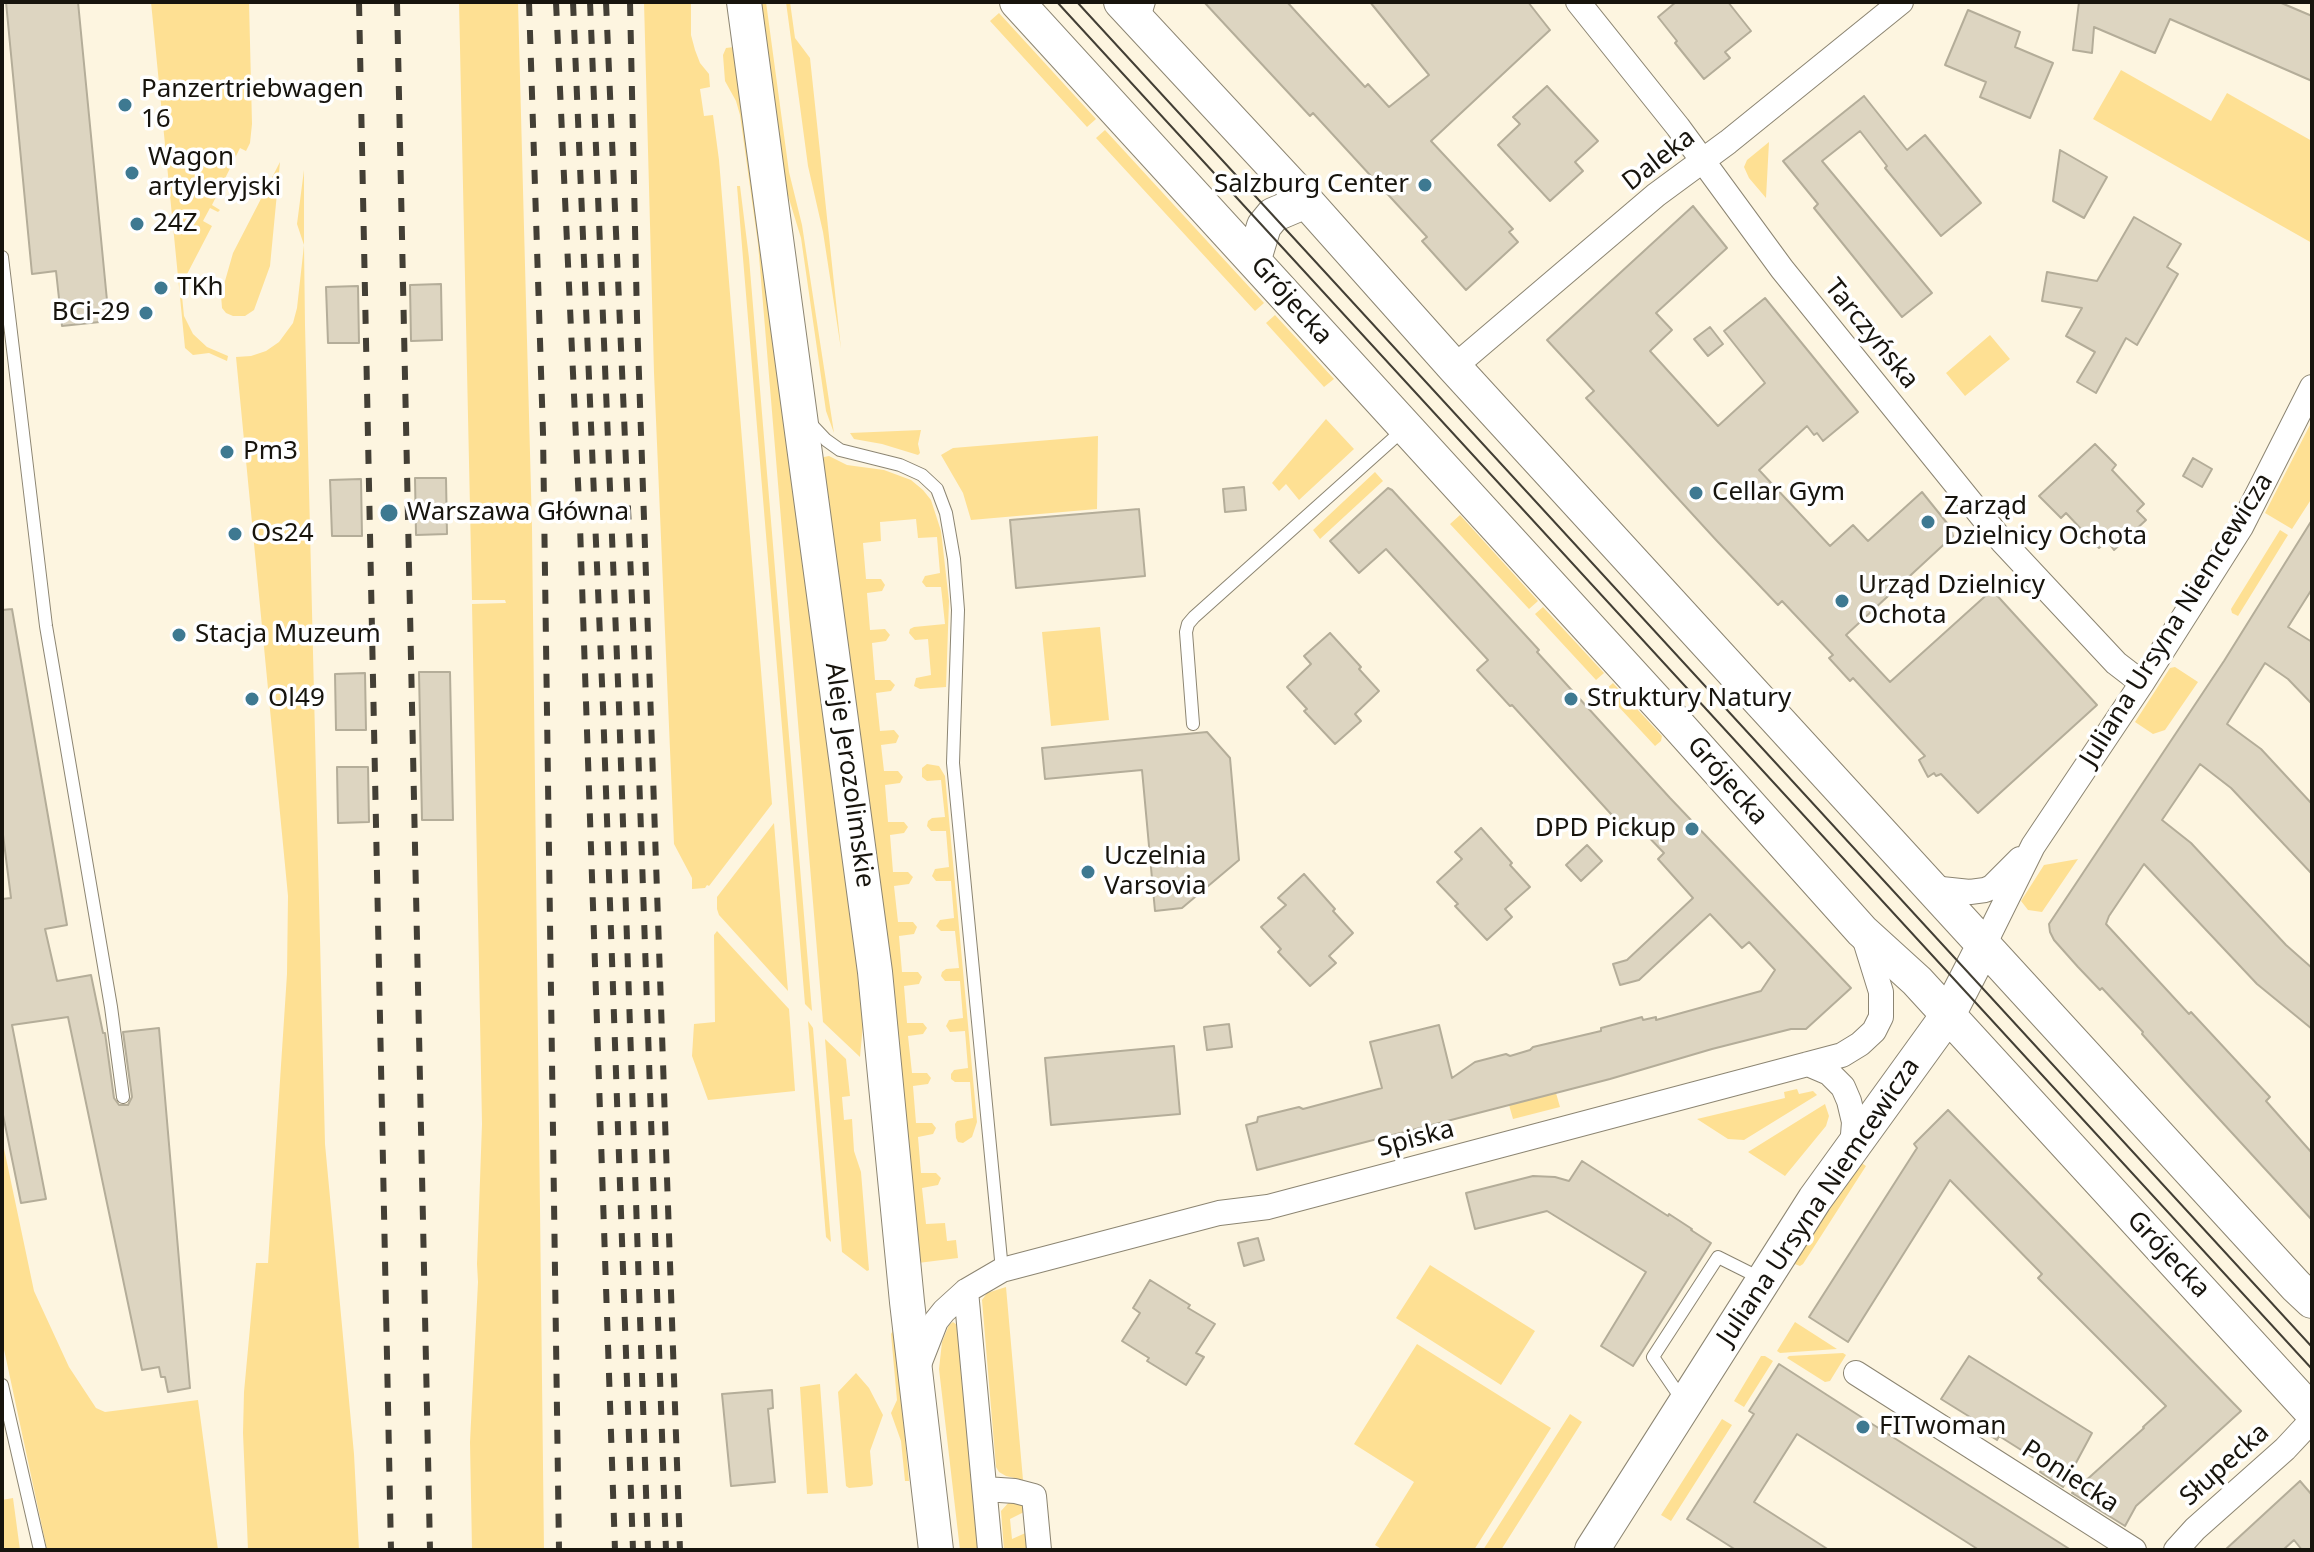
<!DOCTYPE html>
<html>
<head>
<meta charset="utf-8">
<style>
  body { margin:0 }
  #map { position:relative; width:2314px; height:1552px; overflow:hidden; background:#fdf5e0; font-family:"Noto Sans",sans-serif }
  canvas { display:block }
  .frame { position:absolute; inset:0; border:4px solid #17140d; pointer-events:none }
</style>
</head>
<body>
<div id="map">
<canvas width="2314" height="1552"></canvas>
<div class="frame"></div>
</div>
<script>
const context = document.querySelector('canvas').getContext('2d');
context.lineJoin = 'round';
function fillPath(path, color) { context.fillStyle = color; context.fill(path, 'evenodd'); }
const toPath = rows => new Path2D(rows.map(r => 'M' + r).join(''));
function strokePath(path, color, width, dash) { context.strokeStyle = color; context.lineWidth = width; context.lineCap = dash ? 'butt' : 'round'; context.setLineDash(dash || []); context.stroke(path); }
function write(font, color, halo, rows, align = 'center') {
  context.font = font + ' "Noto Sans",sans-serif'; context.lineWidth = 7; context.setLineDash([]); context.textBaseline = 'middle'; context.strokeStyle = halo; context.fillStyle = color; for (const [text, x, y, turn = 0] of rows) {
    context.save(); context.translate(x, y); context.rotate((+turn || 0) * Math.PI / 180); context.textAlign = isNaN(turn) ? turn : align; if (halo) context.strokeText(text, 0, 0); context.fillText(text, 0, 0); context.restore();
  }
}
fillPath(toPath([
  [151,2,249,2,252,124,250,143,246,151,240,148,212,205,220,210,218,212,210,208,203,221,212,226,185,278,182,296,184,316,193,334,207,347,228,356,227,361,209,353,193,355,185,348],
  [459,2,518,2,532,528,544,1550,472,1550,470,1442,478,1282,477,1264,482,1124,472,604,506,603,505,600,472,600],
  [644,2,691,2,691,35,695,50,700,63,709,74,710,87,700,89,704,116,713,115,719,160,772,804,709,886,707,885,705,888,692,889,692,878,674,844,654,373],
  [759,2,766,2,789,172,802,225,834,433,826,411,801,238,783,179],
  [786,2,790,2,795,38,810,58,841,349,823,232,808,166],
  [999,13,1096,119,1087,127,990,21],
  [734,47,864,1013,860,1057,823,1022,758,244,740,115,736,101,725,81,723,55,726,48],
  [2121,70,2211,121,2227,93,2312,141,2312,243,2093,119],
  [1105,130,1264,303,1255,311,1096,138],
  [1769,142,1766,198,1749,178,1744,167,1747,160],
  [280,162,270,266,254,310,245,316,233,316,226,313,222,308,221,295,233,253],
  [304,170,304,245,305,325,325,1144,354,1454,359,1550,248,1550,243,1433,244,1392,256,1263,268,1263,287,974,288,896,236,357,251,356,266,351,279,342,293,323,297,308,304,245,297,224],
  [737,186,740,186,749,258,812,1011,805,1004],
  [1275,315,1334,379,1324,387,1266,323],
  [1990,335,2010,359,1965,396,1946,373],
  [1326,419,1354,449,1299,500,1286,484,1279,491,1272,483],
  [2312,421,2312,498,2292,529,2265,513],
  [921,430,918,444,920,453,918,455,882,444,854,439,850,433],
  [1098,436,1097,509,971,520,963,493,941,455,953,448],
  [829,456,847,465,884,470,911,480,923,490,931,500,941,531,949,601,946,687,920,689,914,686,916,678,931,675,928,639,915,640,909,633,910,629,914,627,945,624,941,587,926,587,922,582,925,576,940,573,937,537,918,538,916,519,880,522,881,541,863,543,866,579,881,579,885,585,882,591,867,593,870,630,885,629,890,635,886,641,872,643,875,680,890,680,895,685,891,691,876,693,880,731,894,730,899,736,896,743,881,745,884,771,898,771,903,777,900,783,885,785,888,822,904,822,908,827,904,833,890,835,893,872,908,872,913,877,909,884,894,886,898,922,913,922,917,927,914,934,899,936,902,972,918,972,922,977,919,984,904,986,907,1023,923,1023,927,1028,923,1034,908,1036,912,1073,927,1073,931,1078,928,1084,913,1086,916,1123,932,1123,936,1128,933,1134,918,1137,921,1173,936,1173,941,1178,938,1185,922,1188,926,1224,945,1223,947,1241,956,1240,958,1258,918,1263,820,460,824,457],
  [1375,472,1383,481,1320,539,1313,530],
  [1460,515,1538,601,1529,609,1450,524],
  [2280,530,2288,535,2238,616,2232,613,2231,609],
  [1543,607,1604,673,1596,680,1535,614],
  [1100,627,1109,720,1051,726,1042,632],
  [2175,667,2198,682,2165,730,2153,734,2135,722,2170,668],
  [1613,683,1662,736,1661,741,1655,746,1604,691],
  [927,764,939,766,945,776,977,1122,972,1137,963,1143,958,1142,956,1138,955,1124,957,1121,973,1118,970,1082,955,1082,951,1079,951,1074,954,1070,968,1068,965,1031,950,1032,946,1026,949,1020,963,1018,960,981,945,981,941,976,942,972,946,969,959,968,955,931,941,931,936,926,940,920,954,918,951,881,936,881,932,876,935,869,949,867,946,831,931,831,927,826,928,821,932,818,945,817,944,808,941,780,927,781,922,777,922,768],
  [774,823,788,991,719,915,717,909,717,897],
  [2078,859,2042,912,2028,910,2021,901,2044,865],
  [717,931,789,1009,795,1091,708,1100,692,1056,694,1024,715,1022,714,935],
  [808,1021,813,1028,831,1242,826,1237],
  [825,1039,846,1059,850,1096,842,1097,844,1120,852,1119,854,1151,861,1172,869,1270,867,1271,842,1252],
  [1797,1089,1799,1094,1813,1091,1817,1095,1744,1140,1728,1139,1697,1119,1785,1098,1784,1092],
  [1556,1093,1560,1107,1513,1119,1509,1105],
  [1825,1104,1829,1116,1826,1126,1785,1176,1748,1152],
  [2,1139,34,1291,69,1367,96,1408,105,1412,198,1400,218,1550,47,1550,2,1340],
  [1860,1162,1866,1166,1803,1264,1800,1266,1792,1263],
  [1430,1265,1535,1331,1501,1385,1396,1318],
  [1006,1287,1023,1480,1006,1476,999,1472,996,1467,982,1300,987,1293],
  [953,1322,957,1325,978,1550,960,1550,939,1369,942,1342,949,1325],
  [1795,1322,1837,1349,1780,1353,1777,1351],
  [895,1327,909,1481,905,1481,901,1441,891,1413,897,1400,891,1334],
  [1417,1344,1551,1428,1474,1550,1383,1550,1375,1545,1414,1482,1354,1444],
  [1843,1353,1846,1355,1830,1381,1825,1382,1787,1358,1789,1356],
  [1761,1356,1765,1356,1773,1361,1744,1407,1734,1401],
  [856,1373,869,1388,883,1415,870,1451,873,1484,871,1486,849,1488,846,1486,838,1392],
  [820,1384,828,1493,807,1494,800,1387],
  [1570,1414,1582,1422,1501,1550,1483,1550],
  [1722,1419,1732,1425,1671,1521,1661,1515],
  [13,1498,20,1550,2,1550,2,1500],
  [1010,1501,1020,1502,1028,1510,1010,1519,1012,1539,1030,1531,1032,1550,1004,1550,1001,1511]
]), '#fee093');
const building = toPath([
  [6,2,78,2,109,321,62,326,56,271,32,274,6,2],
  [1204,2,1287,2,1365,87,1368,84,1389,107,1429,75,1370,2,1528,2,1550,30,1431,141,1513,229,1509,232,1518,242,1466,290,1422,241,1427,237,1313,113,1310,116,1204,2],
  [1676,2,1728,2,1751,31,1725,52,1730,58,1704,79,1675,43,1677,41,1658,17,1676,2],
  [2079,2,2279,2,2312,16,2312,81,2170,19,2155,53,2094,27,2092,53,2073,50,2079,2],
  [1968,10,2020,32,2015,47,2053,63,2030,118,1980,97,1986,82,1945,65,1968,10],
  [1547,86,1598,141,1575,162,1583,171,1550,201,1498,145,1520,124,1513,117,1547,86],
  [1864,96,1907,150,1925,135,1981,203,1941,236,1885,168,1887,166,1860,131,1822,161,1932,293,1902,317,1814,208,1818,204,1783,161,1864,96],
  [2060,150,2107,177,2084,218,2053,201,2060,150],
  [1693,206,1727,248,1656,313,1672,330,1650,351,1718,426,1765,383,1724,331,1765,298,1858,412,1823,441,1817,433,1814,435,1807,426,1759,470,1830,546,1853,525,1868,541,1922,492,1951,528,1953,536,1846,635,1890,682,1992,590,2097,705,1978,813,1941,774,1936,776,1934,773,1928,777,1919,760,1925,756,1853,678,1850,681,1829,658,1833,655,1782,601,1778,605,1717,541,1586,398,1594,391,1547,340,1693,206],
  [2134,217,2181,244,2167,267,2178,274,2137,345,2126,338,2096,393,2077,382,2095,352,2066,336,2082,308,2042,301,2047,272,2097,281,2134,217],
  [441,284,442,340,411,341,410,285,441,284],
  [358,286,359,343,328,343,326,287,358,286],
  [1710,327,1723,344,1708,356,1694,339,1710,327],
  [2095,444,2116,465,2112,470,2144,504,2137,511,2146,520,2114,550,2107,541,2099,548,2066,513,2061,518,2039,496,2095,444],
  [2193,458,2212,469,2202,487,2183,476,2193,458],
  [415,478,446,478,447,534,416,535,415,478],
  [361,479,362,536,332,536,330,480,361,479],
  [1244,487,1246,510,1225,512,1223,489,1244,487],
  [1388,488,1392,490,1539,650,1537,652,1670,798,1851,988,1806,1029,1791,1029,1712,1049,1610,1079,1257,1170,1246,1125,1257,1122,1258,1117,1299,1107,1303,1109,1382,1088,1370,1042,1439,1025,1452,1078,1475,1062,1506,1054,1510,1056,1530,1050,1533,1047,1601,1031,1601,1028,1642,1017,1643,1020,1656,1017,1656,1020,1761,991,1775,970,1749,942,1742,948,1710,914,1639,980,1620,985,1613,964,1627,960,1693,898,1658,859,1664,853,1639,827,1630,835,1512,705,1510,706,1477,670,1488,660,1386,549,1359,573,1330,541,1388,488],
  [1139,509,1145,576,1016,588,1010,520,1139,509],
  [2312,520,2312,589,2288,627,2312,642,2312,704,2288,679,2265,663,2227,724,2261,749,2312,804,2312,874,2231,788,2200,764,2162,820,2191,843,2286,945,2312,968,2312,1029,2257,984,2144,864,2109,916,2106,924,2189,1014,2191,1012,2270,1097,2266,1101,2312,1153,2312,1220,2187,1084,2142,1034,2143,1032,2102,988,2100,990,2078,967,2054,940,2050,932,2049,924,2224,661,2312,520],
  [12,609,67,925,45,929,57,981,91,975,103,1033,105,1033,114,1098,119,1105,128,1105,132,1097,123,1032,159,1028,190,1388,168,1392,165,1377,161,1377,159,1367,142,1370,68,1017,12,1025,46,1199,21,1203,2,1110,2,899,11,898,2,827,2,610,12,609],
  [1330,633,1361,667,1359,669,1379,691,1355,714,1361,721,1335,744,1304,711,1307,709,1287,687,1311,664,1304,656,1330,633],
  [419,672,450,672,453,820,422,820,419,672],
  [365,673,366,730,336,730,335,674,365,673],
  [1207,732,1230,758,1239,860,1182,908,1155,911,1142,770,1045,779,1042,748,1207,732],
  [337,767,368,767,369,822,338,823,337,767],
  [1481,828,1512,863,1510,865,1530,887,1505,909,1512,917,1487,940,1455,906,1458,904,1437,882,1462,859,1455,852,1481,828],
  [1587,845,1602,861,1581,881,1566,865,1587,845],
  [1304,874,1335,909,1333,911,1353,933,1329,956,1336,963,1310,986,1278,952,1281,949,1261,927,1286,905,1278,898,1304,874],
  [1229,1024,1232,1047,1207,1050,1204,1027,1229,1024],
  [1174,1046,1180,1114,1051,1125,1045,1058,1174,1046],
  [1948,1110,2241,1411,2136,1506,2125,1526,2072,1493,2144,1428,2143,1427,2166,1406,2038,1278,2042,1274,1950,1180,1848,1342,1809,1317,1917,1148,1914,1144,1948,1110],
  [1582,1161,1668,1216,1669,1214,1692,1229,1691,1230,1711,1243,1633,1366,1601,1346,1646,1272,1547,1211,1475,1229,1466,1193,1533,1176,1555,1177,1569,1181,1582,1161],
  [1258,1238,1264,1260,1244,1266,1238,1243,1258,1238],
  [1150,1280,1190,1305,1188,1308,1215,1324,1196,1353,1204,1357,1186,1385,1147,1361,1149,1358,1122,1341,1140,1313,1133,1308,1150,1280],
  [1969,1356,2092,1433,2063,1487,2040,1472,2045,1465,1999,1436,1997,1440,1976,1427,1978,1422,1941,1399,1969,1356],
  [1779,1364,1869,1422,2071,1550,1979,1550,1797,1434,1754,1502,1829,1550,1736,1550,1687,1519,1754,1414,1749,1411,1779,1364],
  [772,1390,773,1408,768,1409,775,1482,731,1486,722,1394,772,1390],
  [2300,1481,2312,1495,2312,1550,2302,1550,2294,1540,2283,1550,2225,1550,2300,1481]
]);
fillPath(building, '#ddd5c1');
strokePath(building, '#b4ad99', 2);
const lane = toPath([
  [1143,22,1149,2],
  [2,257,46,626,111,1007,123,1097],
  [810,423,826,440,840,450,900,465,922,475,937,489,946,513,954,559,958,610,953,763,1002,1270],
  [1193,724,1186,632,1188,624,1194,617,1403,430],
  [2,1385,40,1550],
  [1683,1401,1653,1357,1718,1257,1762,1279]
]);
const street = toPath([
  [1578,2,1678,127,1782,269,2002,541,2116,663,2142,683],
  [1454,367,1656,195,1728,142,1901,2],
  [1932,888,1970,892,1985,890,1992,887,2020,859],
  [1984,945,2033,846,2142,683,2241,527,2312,387],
  [1808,1064,1829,1073,1843,1087,1849,1101,1854,1122,1852,1148],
  [966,1291,990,1550],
  [918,1367,936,1321,944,1311,966,1291,1002,1270,1219,1213,1268,1207,1842,1055,1860,1044,1874,1031,1881,1017,1881,992,1863,934],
  [1856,1373,2134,1550],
  [985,1489,1015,1491,1034,1496,1039,1550],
  [2176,1550,2195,1529,2285,1449,2312,1420]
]);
const secondary = toPath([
  [744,2,875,972,907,1302,936,1550],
  [1017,2,1676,723,1862,931,1917,981,2312,1412],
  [1121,2,1306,201,1454,367,2296,1286,2312,1301],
  [1254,259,1264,226,1273,215,1306,201],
  [1592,1550,1815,1199,1948,1015,1984,945]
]);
strokePath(lane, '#8c8572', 14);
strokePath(street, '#8c8572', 26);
strokePath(secondary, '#8c8572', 36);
strokePath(lane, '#fff', 12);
strokePath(street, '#fff', 24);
strokePath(secondary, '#fff', 34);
strokePath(toPath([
  [1057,2,2312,1369],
  [1077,2,2312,1347]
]), '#433f35', 2);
strokePath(toPath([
  [359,2,391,1550],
  [397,2,430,1550],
  [529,2,543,433,559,1550],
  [556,2,580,526,615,1550],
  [573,2,603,707,633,1550],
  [590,2,619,707,648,1550],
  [606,2,637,716,666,1550],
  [630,2,637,318,680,1550]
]), '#433f35', 6, [14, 14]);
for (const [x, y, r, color] of [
  [125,105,8,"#3e7991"],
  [132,173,8,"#3e7991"],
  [1425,185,8,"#3e7991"],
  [137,224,8,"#3e7991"],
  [161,288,8,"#3e7991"],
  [146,313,8,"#3e7991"],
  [227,452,8,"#3e7991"],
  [1696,493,8,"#3e7991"],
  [389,513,10,"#3e7991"],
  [1928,522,8,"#3e7991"],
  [235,534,8,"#3e7991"],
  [1842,601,8,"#3e7991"],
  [179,635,8,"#3e7991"],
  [252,699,8,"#3e7991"],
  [1571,699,8,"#3e7991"],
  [1692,829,8,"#3e7991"],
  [1088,872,8,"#3e7991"],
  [1863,1427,8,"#3e7991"]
]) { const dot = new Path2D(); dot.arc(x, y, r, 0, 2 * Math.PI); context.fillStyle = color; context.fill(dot); strokePath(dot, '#fff', 3); }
write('26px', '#17140d', '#fff', [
  ["Panzertriebwagen",141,90],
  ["16",141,120],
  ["Wagon",148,158],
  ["artyleryjski",148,188],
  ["Salzburg Center",1409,185,"right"],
  ["24Z",153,224],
  ["TKh",177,288],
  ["BCi-29",130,313,"right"],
  ["Pm3",243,452],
  ["Cellar Gym",1712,493],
  ["Zarząd",1944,507],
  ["Dzielnicy Ochota",1944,537],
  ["Warszawa Główna",407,513],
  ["Os24",251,534],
  ["Urząd Dzielnicy",1858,586],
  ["Ochota",1858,616],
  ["Stacja Muzeum",195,635],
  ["Ol49",268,699],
  ["Struktury Natury",1587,699],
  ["DPD Pickup",1676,829,"right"],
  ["Uczelnia",1104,857],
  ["Varsovia",1104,887],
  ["FITwoman",1879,1427]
], 'left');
write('26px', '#17140d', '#fff', [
  ["Daleka",1659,160,-38],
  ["Grójecka",1291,301,48],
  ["Tarczyńska",1871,334,51],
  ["Juliana Ursyna Niemcewicza",2177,620,-58],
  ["Aleje Jerozolimskie",849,775,82],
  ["Grójecka",1727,781,49],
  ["Spiska",1416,1139,-15],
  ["Juliana Ursyna Niemcewicza",1819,1202,-56],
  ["Grójecka",2168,1255,47],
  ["Słupecka",2225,1465,-42],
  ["Poniecka",2070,1477,33]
]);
</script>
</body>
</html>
